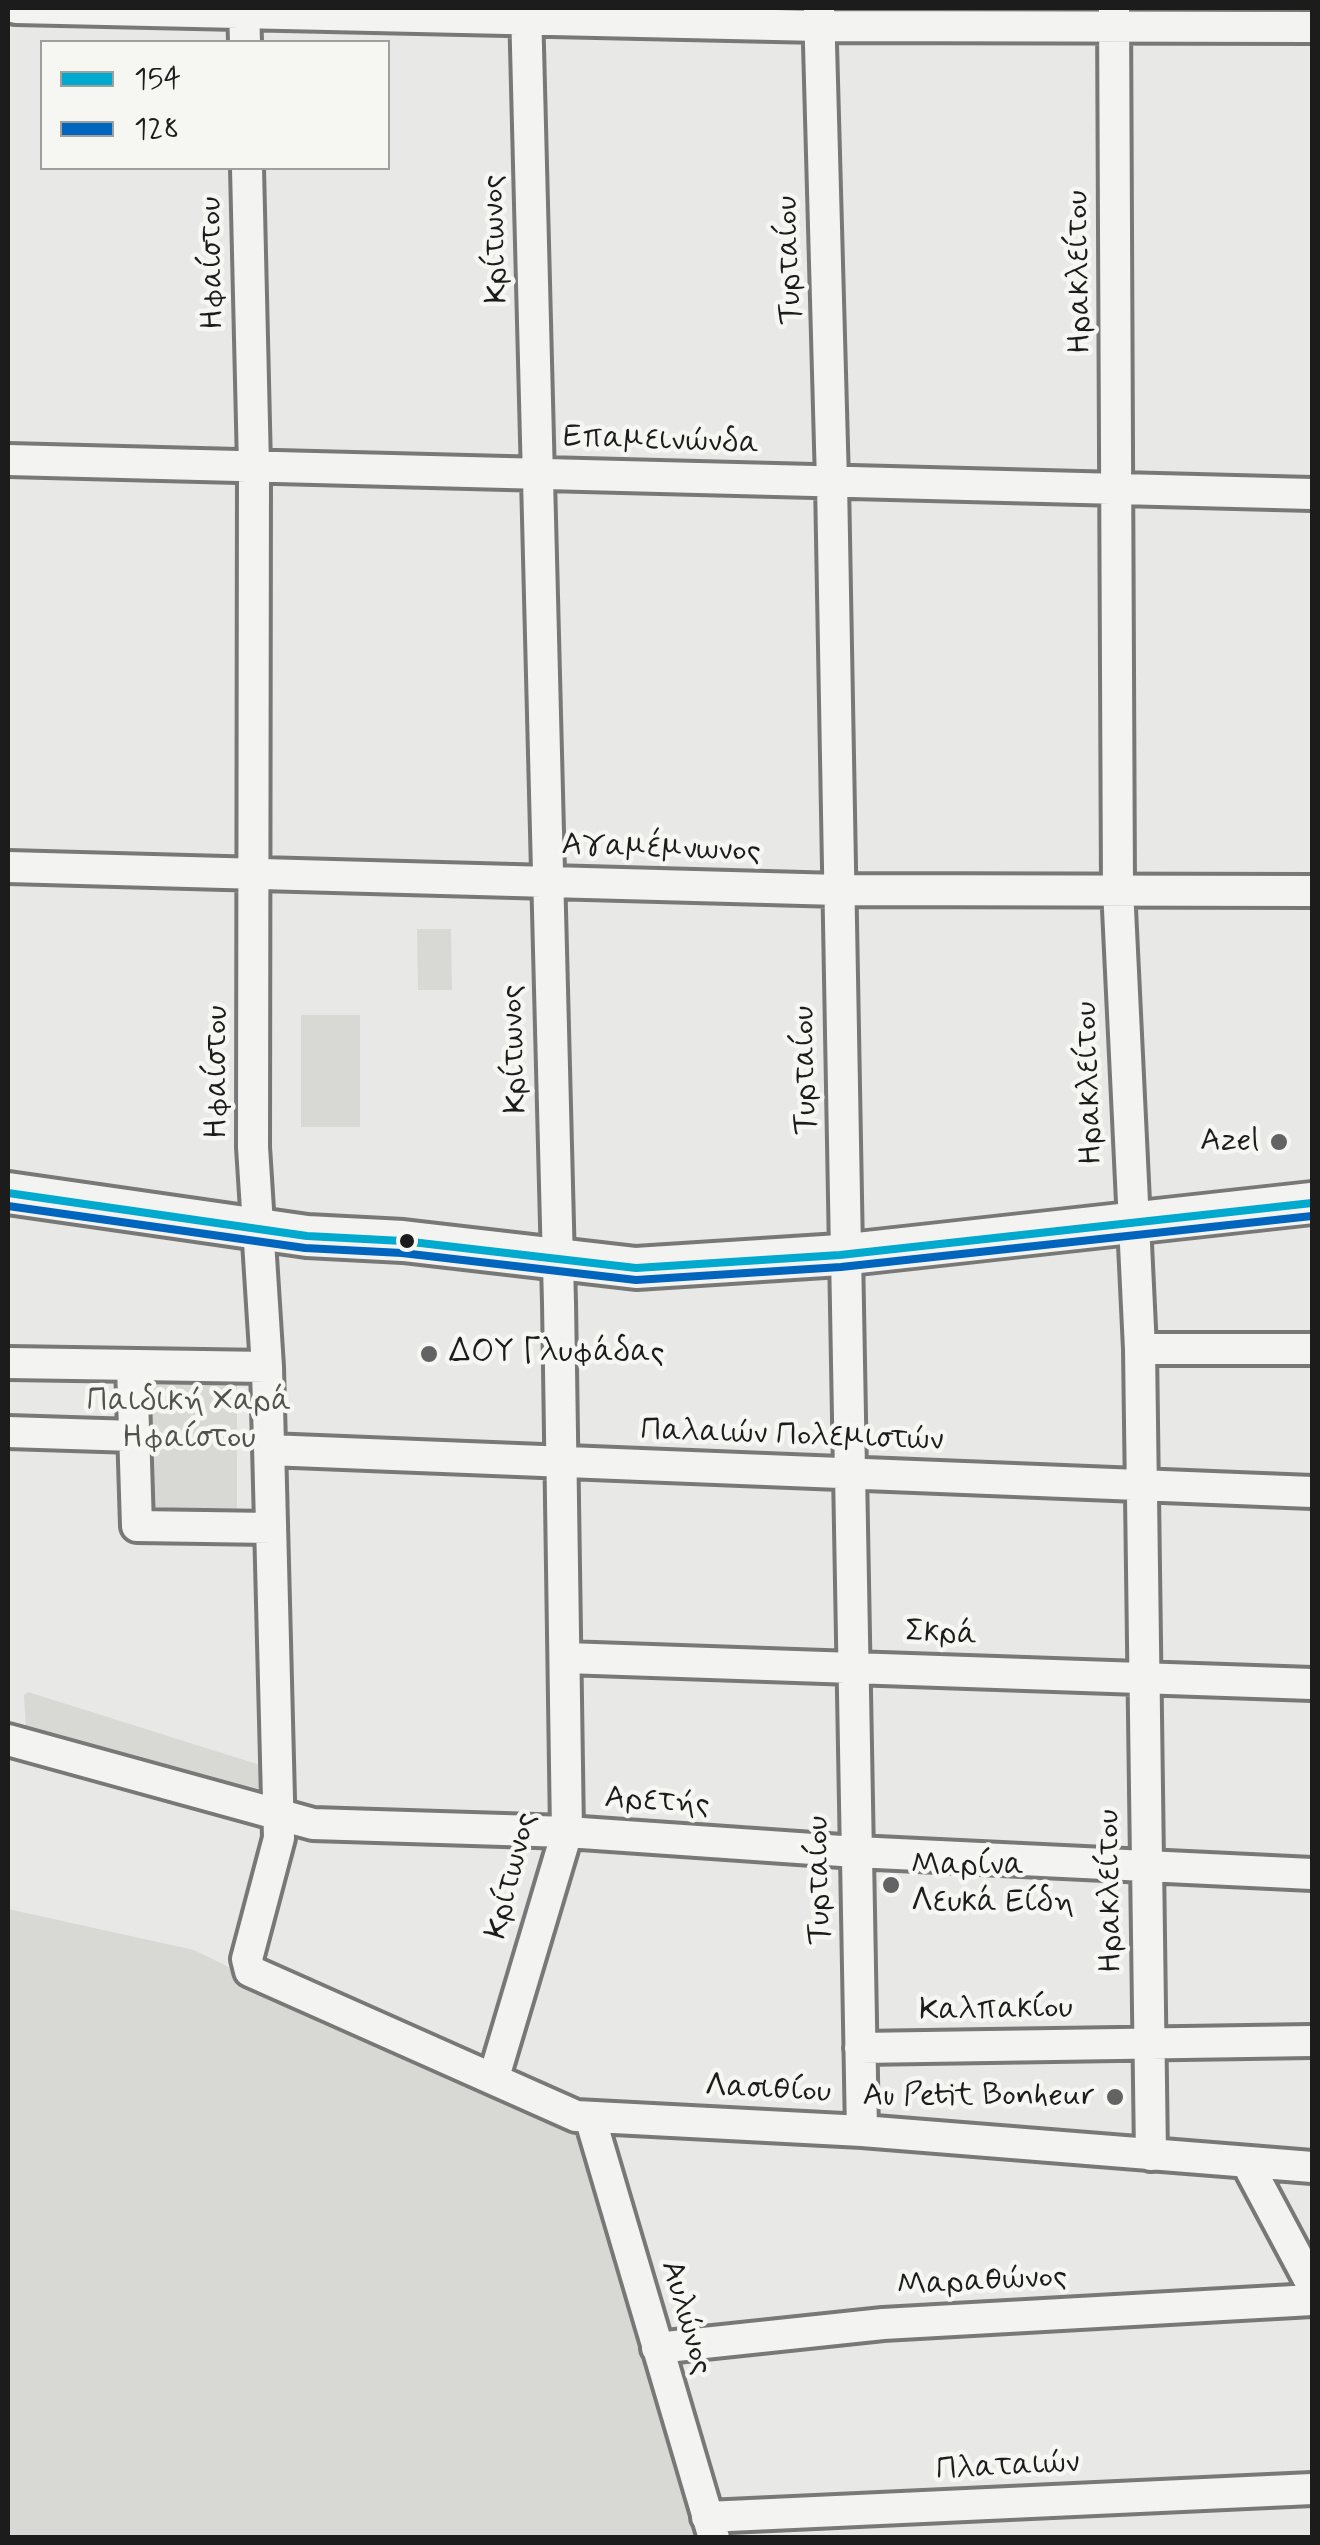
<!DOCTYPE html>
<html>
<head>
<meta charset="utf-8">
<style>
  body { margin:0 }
  #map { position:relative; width:1320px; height:2545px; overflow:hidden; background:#e8e8e6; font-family:Mynerve,sans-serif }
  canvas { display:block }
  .frame { position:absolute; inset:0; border:10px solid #1c1c1c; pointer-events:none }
  .legend { position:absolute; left:40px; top:40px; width:350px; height:130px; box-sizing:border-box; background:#f6f6f2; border:2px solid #9f9f9c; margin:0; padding:12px 18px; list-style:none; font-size:30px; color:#1c1c1c }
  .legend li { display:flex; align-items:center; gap:20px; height:50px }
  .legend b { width:50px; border:2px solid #9f9f9c }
</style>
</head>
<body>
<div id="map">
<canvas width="1320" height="2545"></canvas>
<div class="frame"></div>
<ul class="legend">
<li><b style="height:12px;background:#00a9ce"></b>154</li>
<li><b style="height:12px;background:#0065bd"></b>128</li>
</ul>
</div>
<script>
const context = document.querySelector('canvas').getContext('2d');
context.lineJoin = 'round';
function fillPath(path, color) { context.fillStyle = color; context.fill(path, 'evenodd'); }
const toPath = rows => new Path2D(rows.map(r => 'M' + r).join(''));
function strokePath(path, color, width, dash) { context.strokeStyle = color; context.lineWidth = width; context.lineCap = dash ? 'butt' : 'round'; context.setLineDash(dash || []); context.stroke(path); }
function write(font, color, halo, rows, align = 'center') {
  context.font = font + ' Mynerve,sans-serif'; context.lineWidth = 9; context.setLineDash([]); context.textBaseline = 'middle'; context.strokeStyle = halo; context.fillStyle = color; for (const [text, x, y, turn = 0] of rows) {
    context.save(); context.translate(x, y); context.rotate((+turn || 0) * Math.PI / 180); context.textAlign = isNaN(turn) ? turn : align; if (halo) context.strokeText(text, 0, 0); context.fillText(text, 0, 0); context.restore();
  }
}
fillPath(toPath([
  [417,929,451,929,452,990,418,990],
  [301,1015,360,1015,360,1127,301,1127],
  [139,1374,237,1374,237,1520,146,1520],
  [28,1692,260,1765,261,1787,252,1792,26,1730,24,1695],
  [8,1909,194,1950,547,2123,581,2130,701,2537,8,2538]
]), '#d8d8d5');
const minor = toPath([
  [16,8,819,26,1312,27],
  [244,8,245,42],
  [819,8,832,482,862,2131],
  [1114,8,1118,888,1140,1349,1151,2155],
  [247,168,254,466,253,1147,267,1367,279,1838,247,1959,250,1971,576,2116,862,2131,1312,2167],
  [8,460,1312,494],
  [8,867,839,890,1312,891],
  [1140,1349,1312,1349],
  [8,1363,267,1367],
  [132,1365,137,1526,271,1528],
  [8,1432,134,1436],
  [269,1450,1312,1492],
  [566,1658,1312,1684],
  [8,1740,313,1824,567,1832,856,1852,1312,1874],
  [860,2048,1312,2041],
  [494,2077,567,1832,559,1302,526,8],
  [590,2117,714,2538],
  [1247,2163,1312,2285],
  [657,2348,883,2324,1312,2300],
  [707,2517,1312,2489]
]);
const major = toPath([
  [8,1193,307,1236,403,1241,636,1268,840,1255,1312,1203]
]);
strokePath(minor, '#787877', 38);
strokePath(major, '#787877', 48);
strokePath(minor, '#f3f3f1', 30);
strokePath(major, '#f3f3f1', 40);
strokePath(toPath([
  [8,1193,307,1236,403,1241,636,1268,840,1255,1312,1203]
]), '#00a9ce', 8);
strokePath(toPath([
  [8,1206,305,1248,402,1253,636,1280,841,1267,1312,1216]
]), '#0065bd', 8);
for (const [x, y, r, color] of [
  [1279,1142,10,"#636363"],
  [407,1241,9,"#1c1c1c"],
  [429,1354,10,"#636363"],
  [891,1885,10,"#636363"],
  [1115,2097,10,"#636363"]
]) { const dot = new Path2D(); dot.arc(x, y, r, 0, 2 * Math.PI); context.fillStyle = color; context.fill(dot); strokePath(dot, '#f6f6f2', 4); }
write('32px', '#1c1c1c', '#f6f6f2', [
  ["Κρίτωνος",497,239,-92],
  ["Τυρταίου",791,260,-92],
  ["Ηφαίστου",214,263,-91],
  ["Ηρακλείτου",1081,272,-91],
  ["Επαμεινώνδα",661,442,2],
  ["Αγαμέμνωνος",661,850,2],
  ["Κρίτωνος",516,1049,-92],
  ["Τυρταίου",807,1070,-91],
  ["Ηφαίστου",219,1072,-90],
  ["Ηρακλείτου",1091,1083,-92],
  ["Παλαιών Πολεμιστών",792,1437,2],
  ["Σκρά",941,1635,3],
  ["Αρετής",657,1803,4],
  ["Κρίτωνος",513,1876,-76],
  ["Τυρταίου",821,1880,-91],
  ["Ηρακλείτου",1112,1891,-91],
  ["Καλπακίου",996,2011,-1],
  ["Λασιθίου",768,2091,3],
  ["Μαραθώνος",982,2283,-3],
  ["Αυλώνος",685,2318,74],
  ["Πλαταιών",1008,2468,-3]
]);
write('32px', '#1c1c1c', '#f6f6f2', [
  ["Azel",1259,1142],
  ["ΔΟΥ Γλυφάδας",449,1354,"left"],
  ["Μαρίνα",911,1867,"left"],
  ["Λευκά Είδη",911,1904,"left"],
  ["Au Petit Bonheur",1095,2097]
], 'right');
write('32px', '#51514f', '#f6f6f2', [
  ["Παιδική Χαρά",189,1403],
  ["Ηφαίστου",189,1440]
]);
</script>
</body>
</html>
